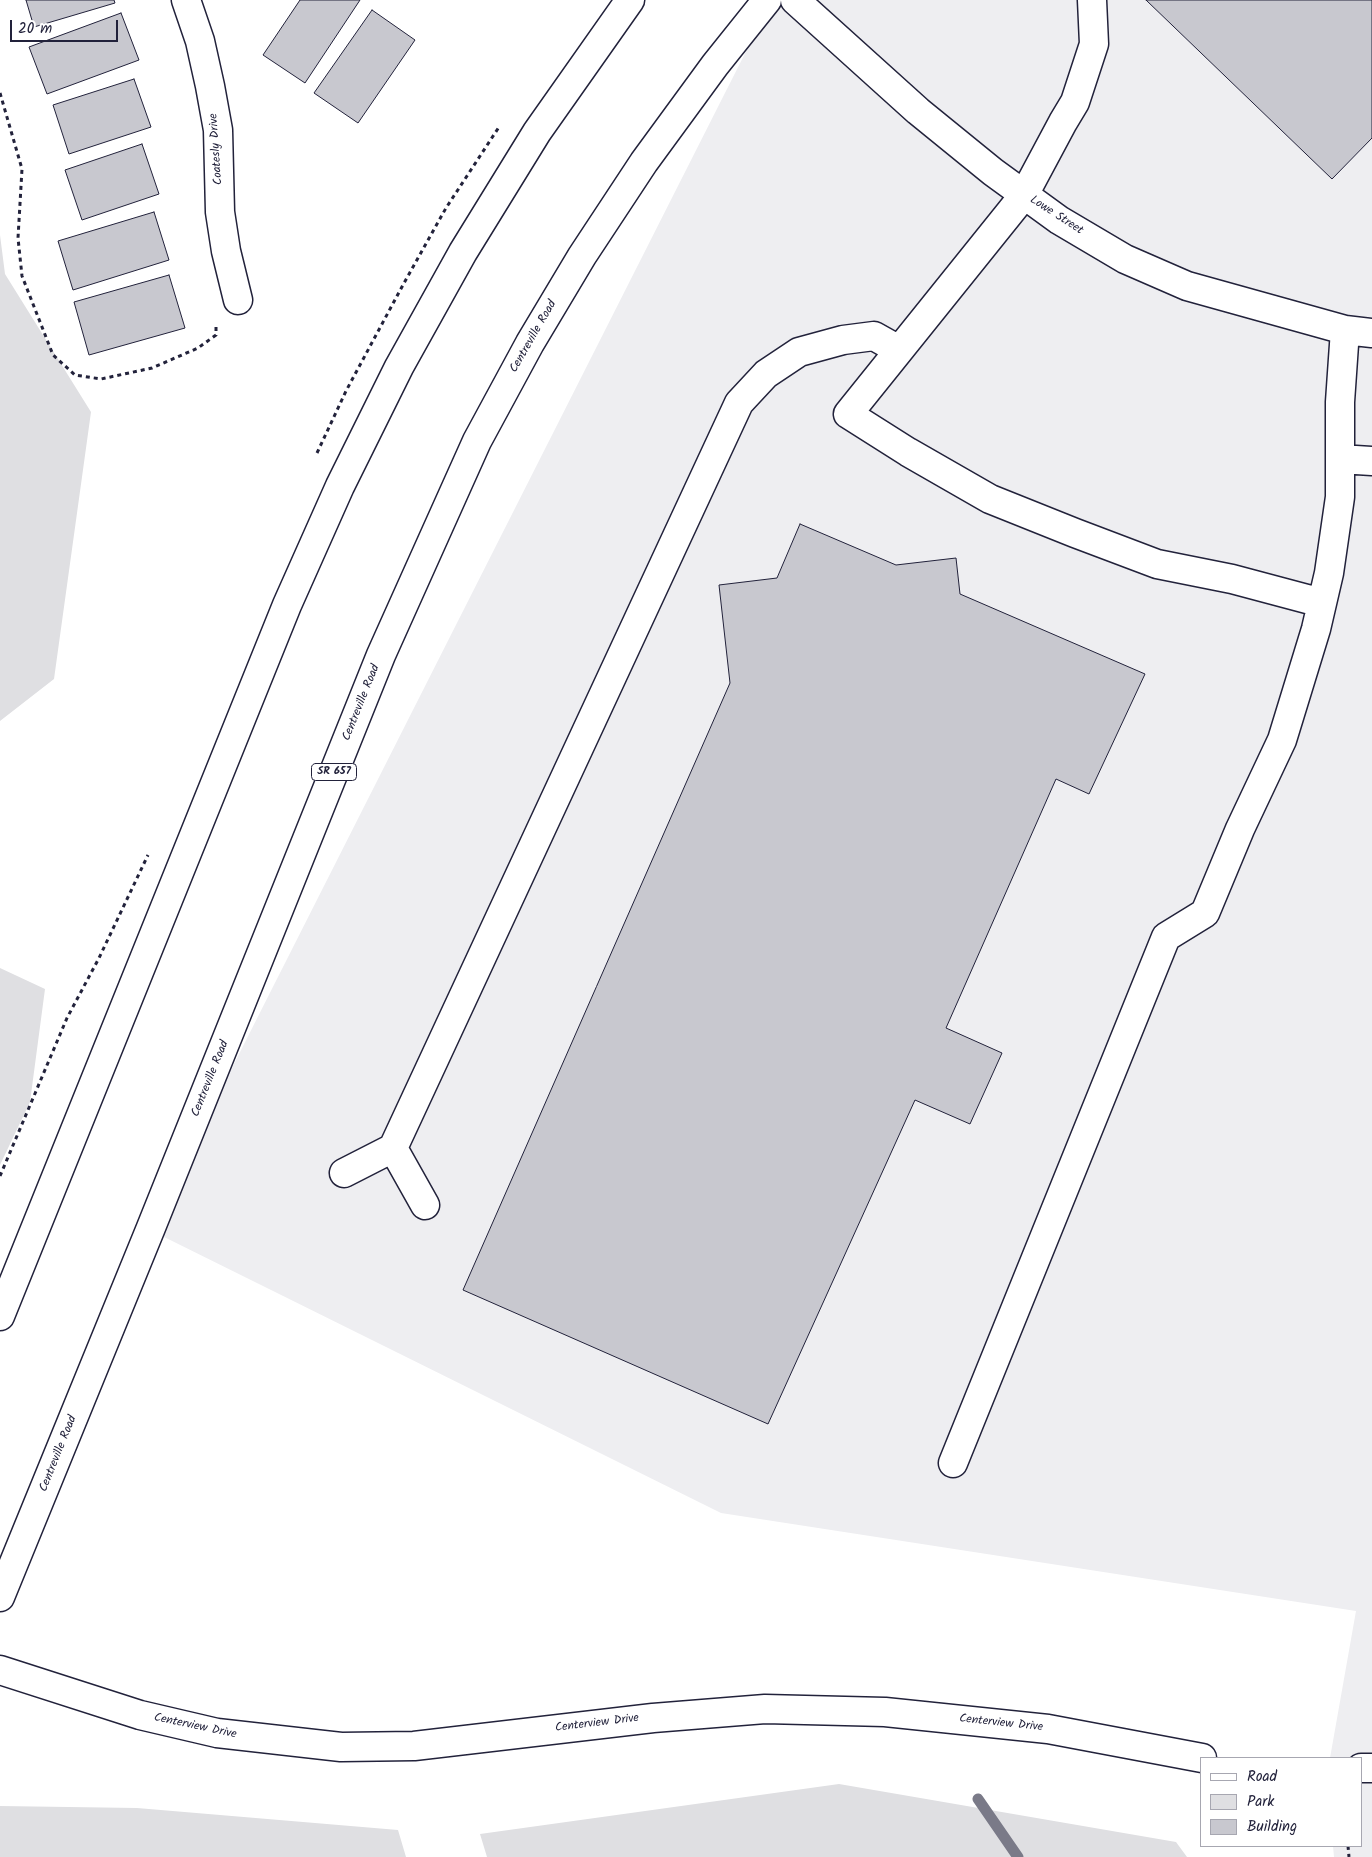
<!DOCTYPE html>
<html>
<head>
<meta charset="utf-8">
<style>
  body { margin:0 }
  #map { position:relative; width:1372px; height:1857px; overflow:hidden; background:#fff; font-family:Kalam,sans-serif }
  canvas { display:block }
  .legend { position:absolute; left:1200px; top:1757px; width:162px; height:90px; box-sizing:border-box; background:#fff; border:1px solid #a7a7b1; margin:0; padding:6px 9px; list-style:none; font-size:15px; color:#22223b }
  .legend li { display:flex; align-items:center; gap:10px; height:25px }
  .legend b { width:25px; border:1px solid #a7a7b1 }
  .scale { position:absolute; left:10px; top:20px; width:108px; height:22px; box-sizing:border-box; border:2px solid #22223b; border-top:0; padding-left:6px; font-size:15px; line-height:18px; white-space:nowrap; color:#22223b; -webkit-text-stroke:4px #fff; paint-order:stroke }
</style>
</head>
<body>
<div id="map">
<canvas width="1372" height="1857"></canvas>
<ul class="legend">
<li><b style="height:6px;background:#fff"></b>Road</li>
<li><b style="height:14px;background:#dfdfe2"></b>Park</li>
<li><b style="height:14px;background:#c8c8cf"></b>Building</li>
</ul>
<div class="scale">20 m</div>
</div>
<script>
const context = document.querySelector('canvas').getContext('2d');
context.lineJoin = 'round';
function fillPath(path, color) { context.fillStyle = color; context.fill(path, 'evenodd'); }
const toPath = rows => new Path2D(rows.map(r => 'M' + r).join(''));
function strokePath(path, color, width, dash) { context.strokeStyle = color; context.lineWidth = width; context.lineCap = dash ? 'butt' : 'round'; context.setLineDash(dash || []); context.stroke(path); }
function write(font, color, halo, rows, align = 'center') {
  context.font = font + ' Kalam,sans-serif'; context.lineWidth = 4.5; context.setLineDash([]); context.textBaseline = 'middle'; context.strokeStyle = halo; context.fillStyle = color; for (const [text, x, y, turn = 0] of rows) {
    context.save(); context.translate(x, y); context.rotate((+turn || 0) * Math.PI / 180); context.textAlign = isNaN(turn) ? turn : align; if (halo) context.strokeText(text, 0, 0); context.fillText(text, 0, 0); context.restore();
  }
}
fillPath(toPath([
  [772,0,1372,0,1372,1857,1334,1857,1333,1846,1361,1846,1361,1758,1330,1758,1356,1611,721,1513,150,1230]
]), '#eeeef1');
fillPath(toPath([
  [0,235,5,274,91,412,54,679,0,721],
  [0,968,45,989,30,1102,0,1165],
  [839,1784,1176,1842,1187,1857,487,1857,480,1834],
  [0,1806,137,1808,398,1830,406,1857,0,1857]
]), '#dfdfe2');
strokePath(toPath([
  [978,1799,1018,1857]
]), '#7a7a88', 11);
const building = toPath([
  [26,0,114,0,115,3,34,27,26,0],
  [300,0,360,0,305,83,263,55,300,0],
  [1146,0,1372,0,1372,138,1332,179,1146,0],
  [372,10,415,40,358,123,314,93,372,10],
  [121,13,139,60,47,94,29,47,121,13],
  [134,79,151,127,69,154,53,105,134,79],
  [142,144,159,194,82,220,65,170,142,144],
  [154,212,169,260,73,290,58,241,154,212],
  [169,275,185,328,89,355,74,302,169,275],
  [800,524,896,565,956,558,960,594,1145,674,1089,794,1056,779,946,1028,1002,1053,970,1124,915,1100,768,1424,463,1290,730,683,719,585,777,578,800,524]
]);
fillPath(building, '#c8c8cf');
strokePath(building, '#22223b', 1);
const minor = toPath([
  [186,0,200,41,210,86,218,130,220,212,226,251,238,300],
  [795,0,918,111,993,172,1059,220,1125,259,1187,286,1345,330,1372,333],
  [1092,0,1094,44,1075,102,1063,122,1024,195,848,414,908,452,990,499,1075,533,1157,564,1232,579,1322,603],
  [1340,459,1372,461],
  [344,1173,393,1148],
  [425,1205,393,1148,739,403,766,374,799,352,843,340,874,336,899,350],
  [953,1463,1166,937,1205,913,1240,829,1282,740,1316,629,1329,573,1340,497,1340,402,1345,330],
  [0,1670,140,1715,217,1733,341,1747,414,1746,653,1718,765,1709,885,1712,1048,1729,1202,1758],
  [1361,1768,1372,1768]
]);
const major = toPath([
  [0,1316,287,605,340,486,399,367,463,252,537,132,630,0],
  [0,1597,150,1230,381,655,477,441,530,343,582,256,644,162,715,65,767,0]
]);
strokePath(minor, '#22223b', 31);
strokePath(major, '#22223b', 31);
strokePath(toPath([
  [0,93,22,169,18,238,22,276,53,355,75,375,101,379,152,368,198,348,216,335,216,325],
  [317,453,346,391,404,283,446,208,499,127],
  [0,1176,67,1018,99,958,148,855],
  [1348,1846,1349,1857]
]), '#22223b', 3, [4, 4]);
strokePath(minor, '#fff', 28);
strokePath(major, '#fff', 28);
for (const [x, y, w] of [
  [334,772,45]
]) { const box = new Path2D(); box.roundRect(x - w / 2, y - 8.5, w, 17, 4); context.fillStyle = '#fff'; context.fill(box); strokePath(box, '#22223b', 1); }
write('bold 11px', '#22223b', null, [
  ["SR 657",334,772]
]);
write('12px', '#22223b', '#fff', [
  ["Coatesly Drive",217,149,-94],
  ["Lowe Street",1056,216,33],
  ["Centreville Road",534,337,-60],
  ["Centreville Road",362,703,-68],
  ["Centreville Road",211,1079,-68],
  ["Centreville Road",59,1454,-68],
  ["Centerview Drive",597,1724,-7],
  ["Centerview Drive",1001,1724,6],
  ["Centerview Drive",195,1727,12]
]);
</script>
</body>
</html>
